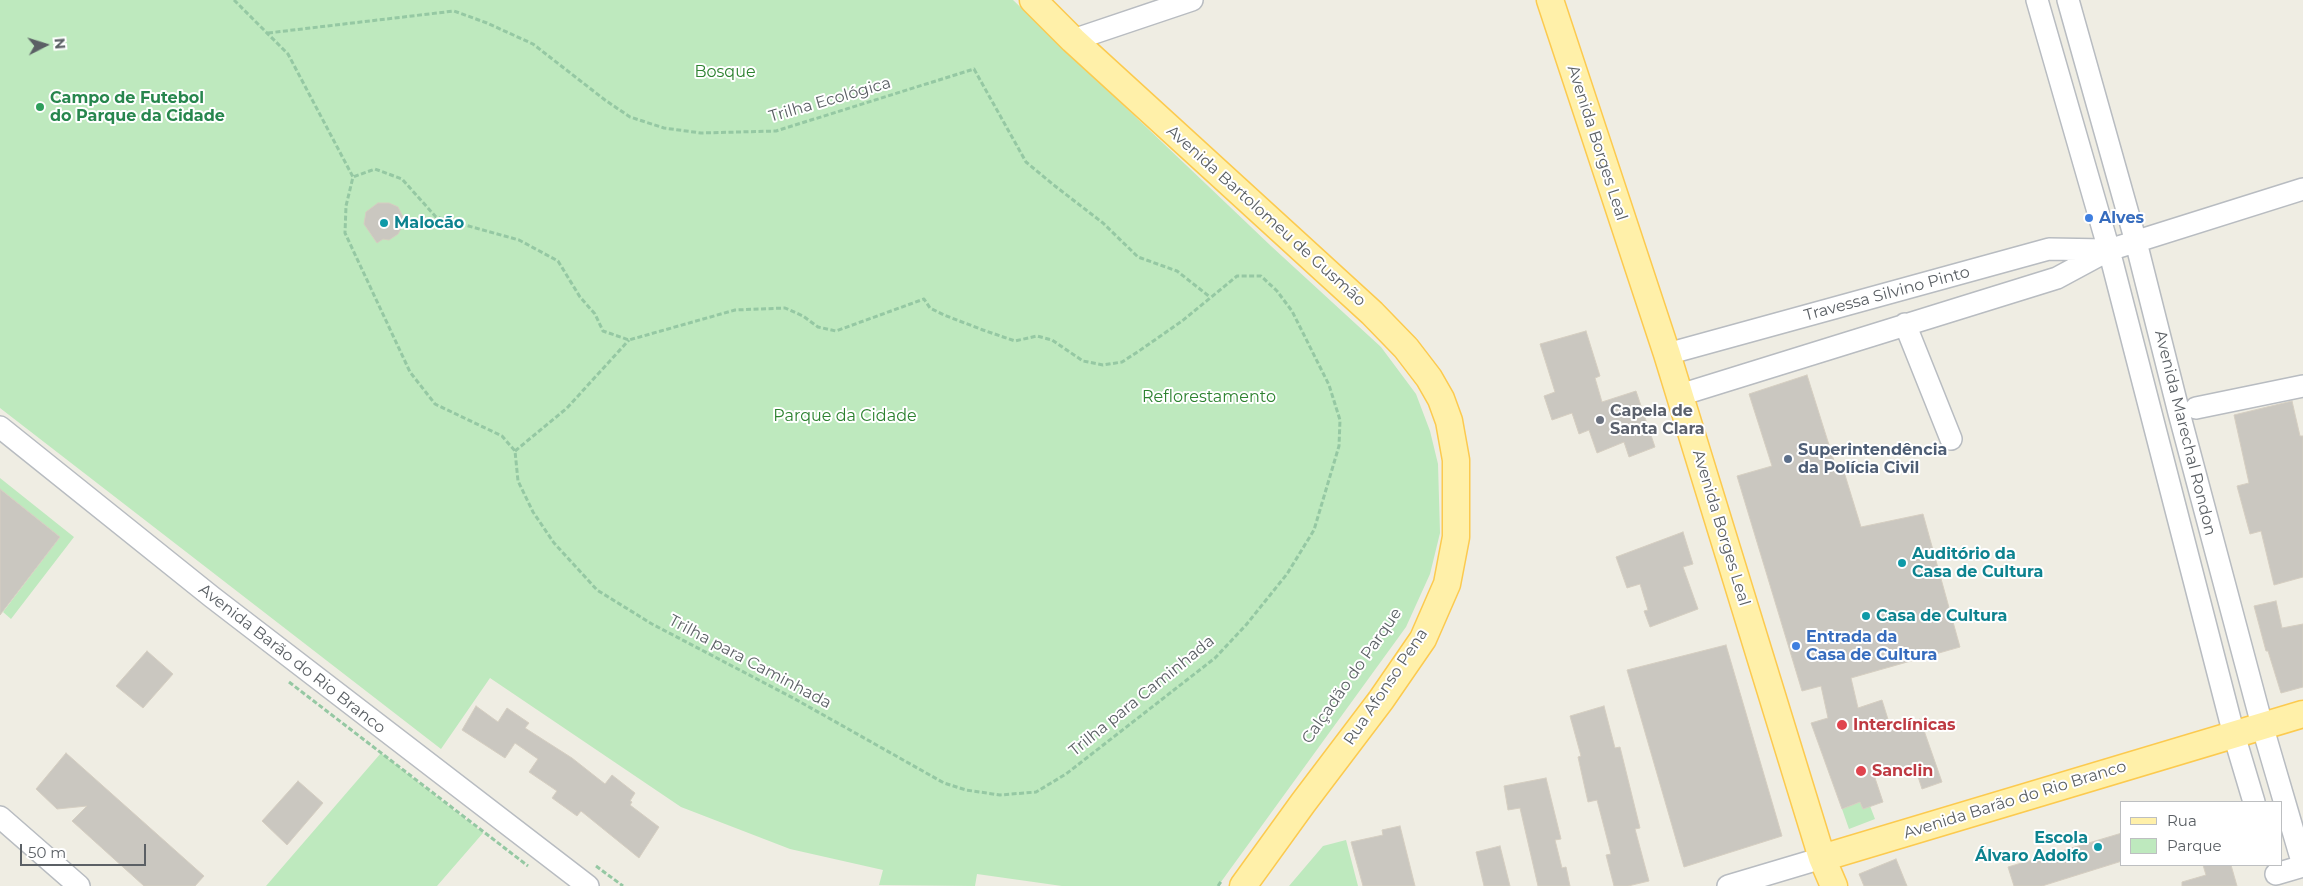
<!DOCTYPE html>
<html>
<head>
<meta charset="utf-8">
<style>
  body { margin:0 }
  #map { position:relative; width:2303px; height:886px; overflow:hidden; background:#efede3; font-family:Montserrat,sans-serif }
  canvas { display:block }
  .legend { position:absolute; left:2120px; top:801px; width:162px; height:65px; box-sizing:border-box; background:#fff; border:1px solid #bdbfc1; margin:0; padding:6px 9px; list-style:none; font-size:15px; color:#5b6065 }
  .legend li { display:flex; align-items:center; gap:10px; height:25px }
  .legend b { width:25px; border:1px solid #bdbfc1 }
  .north { position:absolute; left:20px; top:20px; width:50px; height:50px; -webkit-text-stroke:4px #fff; paint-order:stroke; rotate:85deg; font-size:14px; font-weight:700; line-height:20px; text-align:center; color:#5b6065 }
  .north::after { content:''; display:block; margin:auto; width:18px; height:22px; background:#5b6065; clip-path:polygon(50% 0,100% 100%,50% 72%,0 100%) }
  .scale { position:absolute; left:20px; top:844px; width:126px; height:22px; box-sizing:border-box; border:2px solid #5b6065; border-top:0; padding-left:6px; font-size:15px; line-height:18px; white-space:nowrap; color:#5b6065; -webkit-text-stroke:4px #fff; paint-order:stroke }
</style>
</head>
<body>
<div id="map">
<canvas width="2303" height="886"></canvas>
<ul class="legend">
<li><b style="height:6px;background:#fff0a9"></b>Rua</li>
<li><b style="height:14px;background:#bee9be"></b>Parque</li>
</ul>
<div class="north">N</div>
<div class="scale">50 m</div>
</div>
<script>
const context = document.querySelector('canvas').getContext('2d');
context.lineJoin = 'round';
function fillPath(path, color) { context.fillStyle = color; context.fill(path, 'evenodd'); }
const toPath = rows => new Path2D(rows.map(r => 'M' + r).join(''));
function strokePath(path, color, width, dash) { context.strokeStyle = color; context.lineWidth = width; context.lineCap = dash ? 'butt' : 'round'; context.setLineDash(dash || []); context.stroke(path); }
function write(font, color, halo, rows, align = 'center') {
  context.font = font + ' Montserrat,sans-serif'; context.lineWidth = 4; context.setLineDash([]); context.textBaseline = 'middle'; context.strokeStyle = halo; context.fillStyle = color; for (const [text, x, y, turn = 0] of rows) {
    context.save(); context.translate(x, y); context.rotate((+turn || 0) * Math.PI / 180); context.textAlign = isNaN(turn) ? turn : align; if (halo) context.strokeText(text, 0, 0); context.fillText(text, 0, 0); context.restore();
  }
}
fillPath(toPath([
  [0,0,1013,0,1271,246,1381,347,1416,394,1430,431,1438,464,1440,533,1430,574,1406,627,1218,886,1062,886,977,874,975,886,879,885,883,870,790,849,681,807,490,678,441,749,0,408],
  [0,478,74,537,11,619,3,612,60,537,0,489],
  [381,753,483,833,437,886,266,886],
  [1860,802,1863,809,1870,806,1875,819,1849,829,1842,809],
  [1346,840,1358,886,1289,886,1323,846]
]), '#bee9be');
const building = toPath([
  [378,203,389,203,398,207,405,221,398,234,389,240,383,239,377,243,364,224,366,212,378,203],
  [1586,331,1600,376,1595,378,1602,402,1636,391,1655,447,1629,457,1624,442,1597,453,1589,430,1579,434,1572,413,1552,420,1544,396,1555,392,1540,344,1586,331],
  [1807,375,1835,464,1841,462,1861,527,1923,514,1960,647,1851,678,1858,708,1882,700,1891,729,1920,719,1942,782,1922,789,1914,764,1875,778,1883,802,1863,809,1860,802,1842,809,1811,723,1828,718,1821,686,1802,691,1737,476,1772,466,1749,394,1807,375],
  [2292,401,2300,436,2303,436,2303,577,2274,585,2261,531,2250,534,2237,486,2249,483,2234,415,2292,401],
  [0,489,60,537,0,615,0,489],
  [1683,532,1693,564,1683,567,1698,609,1650,627,1644,611,1648,610,1640,584,1627,588,1616,557,1683,532],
  [2276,601,2282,628,2303,624,2303,687,2281,693,2268,651,2266,651,2254,606,2276,601],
  [1726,645,1782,836,1684,867,1627,670,1726,645],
  [147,651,173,674,143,708,116,686,147,651],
  [476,706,498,722,507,708,529,723,525,728,572,758,605,784,612,775,635,793,630,801,632,802,630,805,659,827,639,858,581,811,577,816,552,798,557,791,529,772,538,759,515,743,505,758,462,730,476,706],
  [1604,706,1615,748,1620,747,1640,828,1635,829,1649,881,1628,886,1614,886,1606,855,1611,854,1597,800,1588,802,1578,757,1581,756,1570,716,1604,706],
  [66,753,204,876,195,886,144,886,72,821,87,806,57,809,36,789,66,753],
  [1546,778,1561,839,1555,840,1562,868,1566,867,1570,886,1538,886,1520,808,1508,810,1504,786,1546,778],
  [298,781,323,803,287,845,262,821,298,781],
  [1400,826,1415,886,1363,886,1351,842,1383,835,1382,830,1400,826],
  [2122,833,2122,861,2042,886,2014,886,2008,867,2122,833],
  [1500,846,1510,886,1484,886,1476,852,1500,846],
  [1896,859,1907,886,1864,886,1859,874,1896,859],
  [2203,865,2231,865,2237,886,2182,886,2182,882,2206,875,2203,865]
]);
fillPath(building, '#cac7c0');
strokePath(building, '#d5cec1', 1);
const minor = toPath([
  [2037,0,2109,250,2234,735,2254,802],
  [2068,0,2136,242,2179,413,2262,725,2303,865],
  [1073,40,1192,0],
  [1905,324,1951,439],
  [1667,354,2049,249,2106,250],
  [1680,395,2057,278,2109,250,2303,189],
  [2196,408,2303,386],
  [0,427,212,597,588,886],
  [0,817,79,886],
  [2276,874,2303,866],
  [1728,886,1822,858]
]);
const major = toPath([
  [1033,0,1073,40,1372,313,1406,348,1429,378,1441,399,1449,421,1456,460,1456,537,1447,584,1423,639,1381,700,1303,803,1243,886],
  [1550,0,1667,354,1822,858,1834,886],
  [1822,858,2303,714]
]);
strokePath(minor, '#b8bcc1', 24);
strokePath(major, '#fcca4f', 29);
strokePath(toPath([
  [234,0,288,54,353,177,346,206,345,233,410,372,435,404,502,436,515,451,518,481,533,512,554,543,577,568,597,590,652,624,795,699,944,783,966,790,1000,795,1036,792,1066,774,1215,658,1246,625,1287,574,1314,530,1339,446,1340,420,1329,385,1292,311,1277,291,1261,276,1237,276,1182,321,1139,351,1122,362,1103,365,1083,361,1052,340,1037,336,1015,341,983,330,944,315,930,308,924,299,836,331,818,327,803,316,785,308,735,310,629,340,603,331,595,314,580,297,558,261,519,240,436,217,402,179,375,169,353,177],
  [268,33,454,11,487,23,533,44,605,100,630,117,664,128,701,133,776,131,974,69,1026,162,1055,186,1103,223,1138,257,1177,271,1210,297],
  [515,451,567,408,629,340],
  [289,682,528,866],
  [596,866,623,886],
  [1218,886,1222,880]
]), '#95c8a3', 3, [5, 2.5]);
strokePath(minor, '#fff', 21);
strokePath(major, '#fff0a9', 26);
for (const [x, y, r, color] of [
  [40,107,5,"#2e9e5b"],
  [2089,218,5,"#3f7fe0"],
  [384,223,5,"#0f9aa8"],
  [1600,420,5,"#6b7280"],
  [1788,459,5,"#5c6f8a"],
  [1902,563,5,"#0f9aa8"],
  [1866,616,5,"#0f9aa8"],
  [1796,646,5,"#3f7fe0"],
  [1842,725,6,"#e0444e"],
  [1861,771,6,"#e0444e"],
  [2098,847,5,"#0f9aa8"]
]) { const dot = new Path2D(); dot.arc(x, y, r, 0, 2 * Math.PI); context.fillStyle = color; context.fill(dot); strokePath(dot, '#fff', 2); }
write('16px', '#2d8230', '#fff', [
  ["Bosque",725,72],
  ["Reflorestamento",1209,397],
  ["Parque da Cidade",845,416]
]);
write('bold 16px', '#27864d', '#fff', [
  ["Campo de Futebol",50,98],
  ["do Parque da Cidade",50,116]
], 'left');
write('16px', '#5b6065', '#fff', [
  ["Trilha Ecológica",830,100,-16],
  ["Avenida Borges Leal",1597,143,72],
  ["Avenida Bartolomeu de Gusmão",1266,216,42],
  ["Travessa Silvino Pinto",1887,294,-15],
  ["Avenida Marechal Rondon",2185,433,76],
  ["Avenida Borges Leal",1721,528,73],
  ["Avenida Barão do Rio Branco",292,659,38],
  ["Trilha para Caminhada",750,662,28],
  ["Calçadão do Parque",1352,676,-55],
  ["Rua Afonso Pena",1386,687,-56],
  ["Trilha para Caminhada",1142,696,-39],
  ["Avenida Barão do Rio Branco",2015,800,-17]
]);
write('bold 16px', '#366cbe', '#fff', [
  ["Alves",2099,218],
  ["Entrada da",1806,637],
  ["Casa de Cultura",1806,655]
], 'left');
write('bold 16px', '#0d838f', '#fff', [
  ["Malocão",394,223],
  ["Auditório da",1912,554],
  ["Casa de Cultura",1912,572],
  ["Casa de Cultura",1876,616],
  ["Escola",2088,838,"right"],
  ["Álvaro Adolfo",2088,856,"right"]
], 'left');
write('bold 16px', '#5b616d', '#fff', [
  ["Capela de",1610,411],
  ["Santa Clara",1610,429]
], 'left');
write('bold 16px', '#4e5e75', '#fff', [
  ["Superintendência",1798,450],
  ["da Polícia Civil",1798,468]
], 'left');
write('bold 16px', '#be3a42', '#fff', [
  ["Interclínicas",1853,725],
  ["Sanclin",1872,771]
], 'left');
</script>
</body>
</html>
